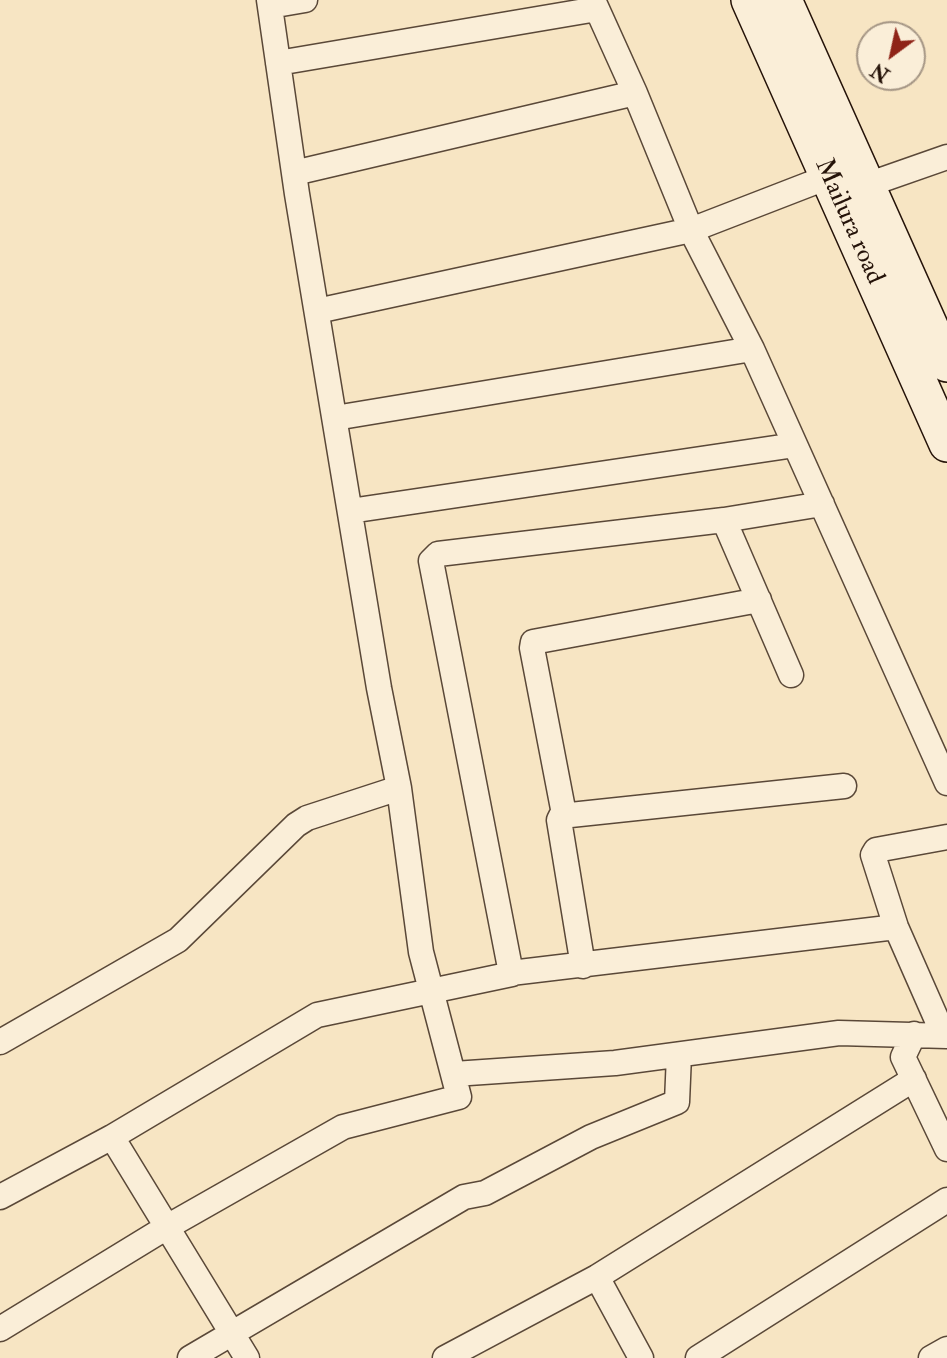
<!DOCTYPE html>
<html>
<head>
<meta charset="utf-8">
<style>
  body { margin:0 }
  #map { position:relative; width:947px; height:1358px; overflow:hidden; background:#f7e5c3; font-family:"IM FELL Double Pica",serif }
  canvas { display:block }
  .north { position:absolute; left:856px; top:21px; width:70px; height:70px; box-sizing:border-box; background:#faeed8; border:2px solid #a59685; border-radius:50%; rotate:213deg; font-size:19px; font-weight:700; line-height:28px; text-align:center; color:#251309 }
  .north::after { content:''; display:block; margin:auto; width:24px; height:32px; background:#8f2418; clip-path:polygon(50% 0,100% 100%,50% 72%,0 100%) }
</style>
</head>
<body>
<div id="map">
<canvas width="947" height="1358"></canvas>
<div class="north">N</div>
</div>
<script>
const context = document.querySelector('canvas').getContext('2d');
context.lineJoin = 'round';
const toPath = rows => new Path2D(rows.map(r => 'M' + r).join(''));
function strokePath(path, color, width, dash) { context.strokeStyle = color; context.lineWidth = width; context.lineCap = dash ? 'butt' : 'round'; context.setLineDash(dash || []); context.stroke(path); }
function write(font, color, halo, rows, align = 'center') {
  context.font = font + ' "IM FELL Double Pica",serif'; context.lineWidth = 5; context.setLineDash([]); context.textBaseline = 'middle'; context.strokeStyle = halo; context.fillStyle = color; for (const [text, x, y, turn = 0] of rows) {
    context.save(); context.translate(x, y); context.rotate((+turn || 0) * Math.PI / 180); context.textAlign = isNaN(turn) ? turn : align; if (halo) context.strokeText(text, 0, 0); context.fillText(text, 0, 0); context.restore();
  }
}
const street = toPath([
  [593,0,635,93,691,230,752,349,947,783],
  [270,6,305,0],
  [278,63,597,9],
  [294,173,635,93],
  [867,185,947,157],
  [317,311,691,230,828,177],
  [335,418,752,349],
  [822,504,724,520,438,554,431,561,511,973,896,927],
  [350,511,795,445],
  [724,520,791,675],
  [564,814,532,648,533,642,759,600],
  [583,966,559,820,561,816,844,786],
  [914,1034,903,1057,947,1149],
  [944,1036,896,927,873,855,876,850,947,837],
  [0,1042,178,940,296,825,307,818,399,788],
  [454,1074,615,1063,839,1033,947,1036],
  [112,1137,247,1358],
  [0,1197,112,1137,317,1015,512,974],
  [597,1277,641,1358],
  [0,1329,167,1227,343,1127,459,1097,421,952,399,788,379,688,297,194,269,0],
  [190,1358,464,1197,485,1193,591,1137,677,1102,679,1055],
  [445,1358,597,1277,914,1079],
  [698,1358,947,1200],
  [931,1358,947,1349]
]);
const secondary = toPath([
  [749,0,947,444],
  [784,0,947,364]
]);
strokePath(street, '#5a4838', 27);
strokePath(secondary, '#251309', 38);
strokePath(street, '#faeed8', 24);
strokePath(secondary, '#faeed8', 35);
write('26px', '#251309', '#faeed8', [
  ["Mailura road",848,222,66]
]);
</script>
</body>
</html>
